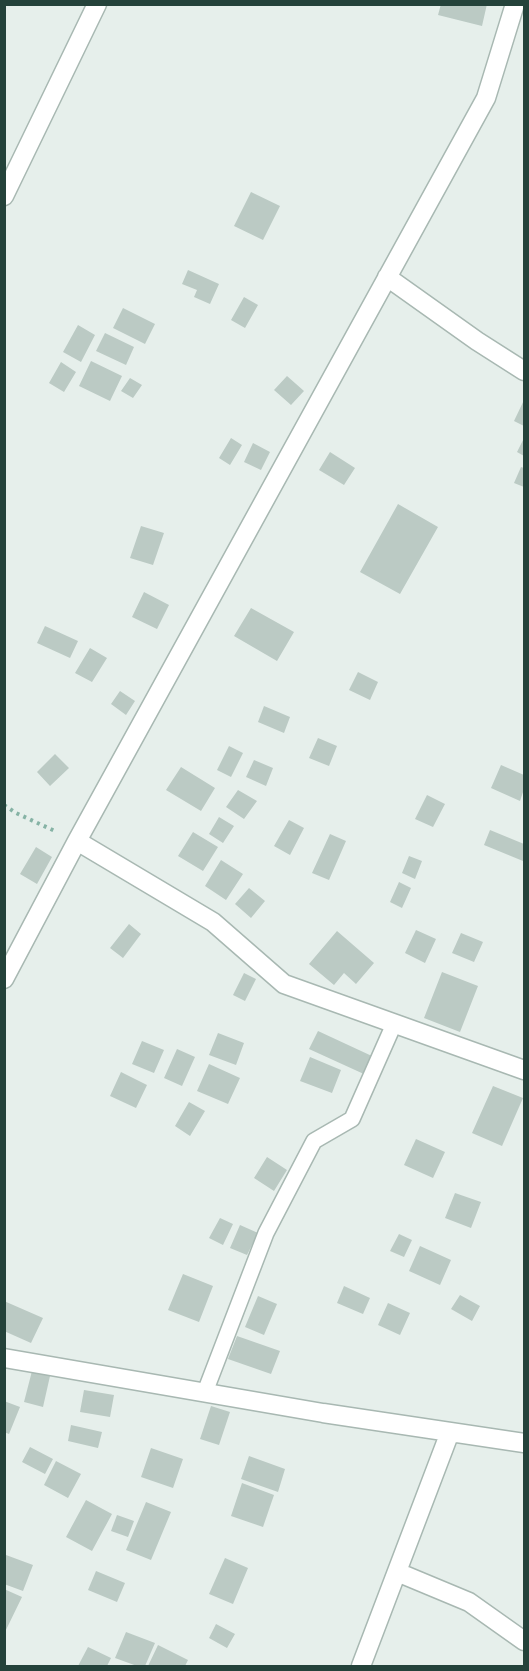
<!DOCTYPE html>
<html>
<head>
<meta charset="utf-8">
<style>
  body { margin:0 }
  #map { position:relative; width:529px; height:1671px; overflow:hidden; background:#e6efeb; font-family:Overpass,sans-serif }
  canvas { display:block }
  .frame { position:absolute; inset:0; border:6px solid #24423a; pointer-events:none }
</style>
</head>
<body>
<div id="map">
<canvas width="529" height="1671"></canvas>
<div class="frame"></div>
</div>
<script>
const context = document.querySelector('canvas').getContext('2d');
context.lineJoin = 'round';
function fillPath(path, color) { context.fillStyle = color; context.fill(path, 'evenodd'); }
const toPath = rows => new Path2D(rows.map(r => 'M' + r).join(''));
function strokePath(path, color, width, dash) { context.strokeStyle = color; context.lineWidth = width; context.lineCap = dash ? 'butt' : 'round'; context.setLineDash(dash || []); context.stroke(path); }
fillPath(toPath([
  [441,4,487,4,482,26,438,15],
  [251,192,280,206,263,240,234,226],
  [188,270,219,284,210,304,194,297,197,290,182,284],
  [244,297,258,305,245,328,231,320],
  [123,308,155,324,145,344,113,328],
  [78,325,95,335,81,362,63,352],
  [105,333,134,347,126,365,96,351],
  [91,361,122,376,110,401,79,386],
  [61,362,76,372,64,392,49,383],
  [287,376,304,391,291,405,274,390],
  [130,378,142,385,133,398,121,391],
  [524,400,524,426,514,421],
  [231,438,242,445,230,465,219,458],
  [524,438,524,456,517,452],
  [253,443,270,452,261,470,244,462],
  [330,452,355,468,344,485,319,470],
  [521,467,524,468,524,487,514,483],
  [398,504,438,527,400,594,360,572],
  [141,526,164,533,153,565,130,558],
  [144,592,169,605,157,629,132,617],
  [251,608,294,632,277,661,234,636],
  [45,626,78,641,70,658,37,643],
  [90,648,107,658,92,682,75,673],
  [358,672,378,682,370,700,349,690],
  [120,691,135,701,126,715,111,704],
  [264,706,290,717,284,733,258,722],
  [318,738,337,746,329,766,309,758],
  [229,746,243,753,231,777,217,770],
  [55,754,69,768,50,786,37,772],
  [254,760,273,768,266,786,246,777],
  [501,765,524,775,524,789,520,801,491,788],
  [181,767,215,788,201,811,166,790],
  [238,790,257,801,244,819,226,807],
  [427,795,445,804,433,827,415,819],
  [219,817,234,826,223,843,209,834],
  [289,820,304,828,290,855,274,846],
  [490,830,524,844,523,861,484,845],
  [193,832,218,847,203,871,178,856],
  [330,834,346,841,329,880,312,873],
  [36,847,52,857,37,884,20,874],
  [409,856,422,861,415,879,402,873],
  [221,860,243,874,226,900,205,886],
  [399,882,411,888,402,908,390,902],
  [249,888,265,901,251,918,235,904],
  [129,924,141,934,123,958,110,948],
  [416,930,436,939,425,963,405,953],
  [337,931,374,963,356,984,344,973,334,985,309,964],
  [461,933,483,942,474,962,452,953],
  [442,972,478,986,460,1032,424,1018],
  [244,973,256,979,245,1001,233,995],
  [318,1031,374,1057,366,1075,309,1049],
  [218,1033,244,1043,236,1065,209,1055],
  [142,1041,164,1050,154,1073,132,1064],
  [177,1049,195,1057,182,1086,164,1078],
  [310,1057,341,1070,332,1093,300,1081],
  [209,1064,240,1078,228,1104,197,1091],
  [121,1072,147,1085,136,1108,110,1096],
  [493,1086,523,1098,502,1146,472,1133],
  [189,1102,205,1111,190,1136,175,1126],
  [416,1139,445,1152,433,1178,404,1165],
  [267,1157,287,1170,274,1191,254,1178],
  [455,1193,481,1202,471,1228,445,1218],
  [220,1218,233,1224,223,1245,209,1238],
  [240,1225,258,1233,247,1255,230,1248],
  [399,1234,412,1240,404,1257,390,1251],
  [420,1246,451,1260,440,1285,409,1271],
  [183,1274,213,1286,199,1322,168,1310],
  [344,1286,370,1298,363,1314,337,1303],
  [460,1295,480,1306,472,1321,451,1309],
  [258,1296,277,1304,264,1335,245,1327],
  [4,1301,43,1318,31,1343,4,1331],
  [388,1303,410,1313,400,1335,378,1325],
  [237,1336,280,1351,271,1374,228,1359],
  [32,1371,50,1376,43,1407,24,1402],
  [84,1390,114,1395,110,1417,80,1412],
  [4,1401,20,1407,9,1434,4,1432],
  [211,1406,230,1412,219,1445,200,1439],
  [71,1425,102,1432,98,1448,68,1441],
  [30,1447,53,1459,45,1474,22,1462],
  [151,1448,183,1459,173,1488,141,1477],
  [249,1456,285,1469,278,1492,241,1479],
  [56,1461,81,1474,68,1498,44,1485],
  [242,1483,274,1495,263,1527,231,1516],
  [86,1500,112,1514,92,1551,66,1537],
  [146,1502,171,1512,151,1560,126,1550],
  [117,1515,134,1521,128,1537,111,1531],
  [6,1555,33,1565,23,1591,4,1584],
  [225,1558,248,1568,233,1604,209,1594],
  [96,1571,125,1583,117,1602,88,1590],
  [4,1589,22,1597,4,1634],
  [216,1624,235,1634,227,1648,209,1638],
  [126,1632,155,1643,145,1666,137,1666,115,1658],
  [158,1645,188,1660,185,1666,148,1666],
  [88,1647,111,1658,107,1666,78,1666]
]), '#bbcac4');
const service = toPath([
  [205,1392,266,1233,314,1141,352,1119,394,1024]
]);
const minor = toPath([
  [4,196,97,4],
  [387,277,477,341,524,371],
  [77,841,213,922,284,984,524,1070],
  [4,979,77,841,486,98,515,4],
  [4,1358,323,1413,524,1443],
  [397,1572,469,1602,524,1641],
  [361,1666,450,1432]
]);
strokePath(service, '#a8b8b2', 18);
strokePath(minor, '#a8b8b2', 21);
strokePath(toPath([
  [4,805,16,813,57,832]
]), '#86b3a5', 4, [3, 4.5]);
strokePath(service, '#fff', 15);
strokePath(minor, '#fff', 18);
</script>
</body>
</html>
